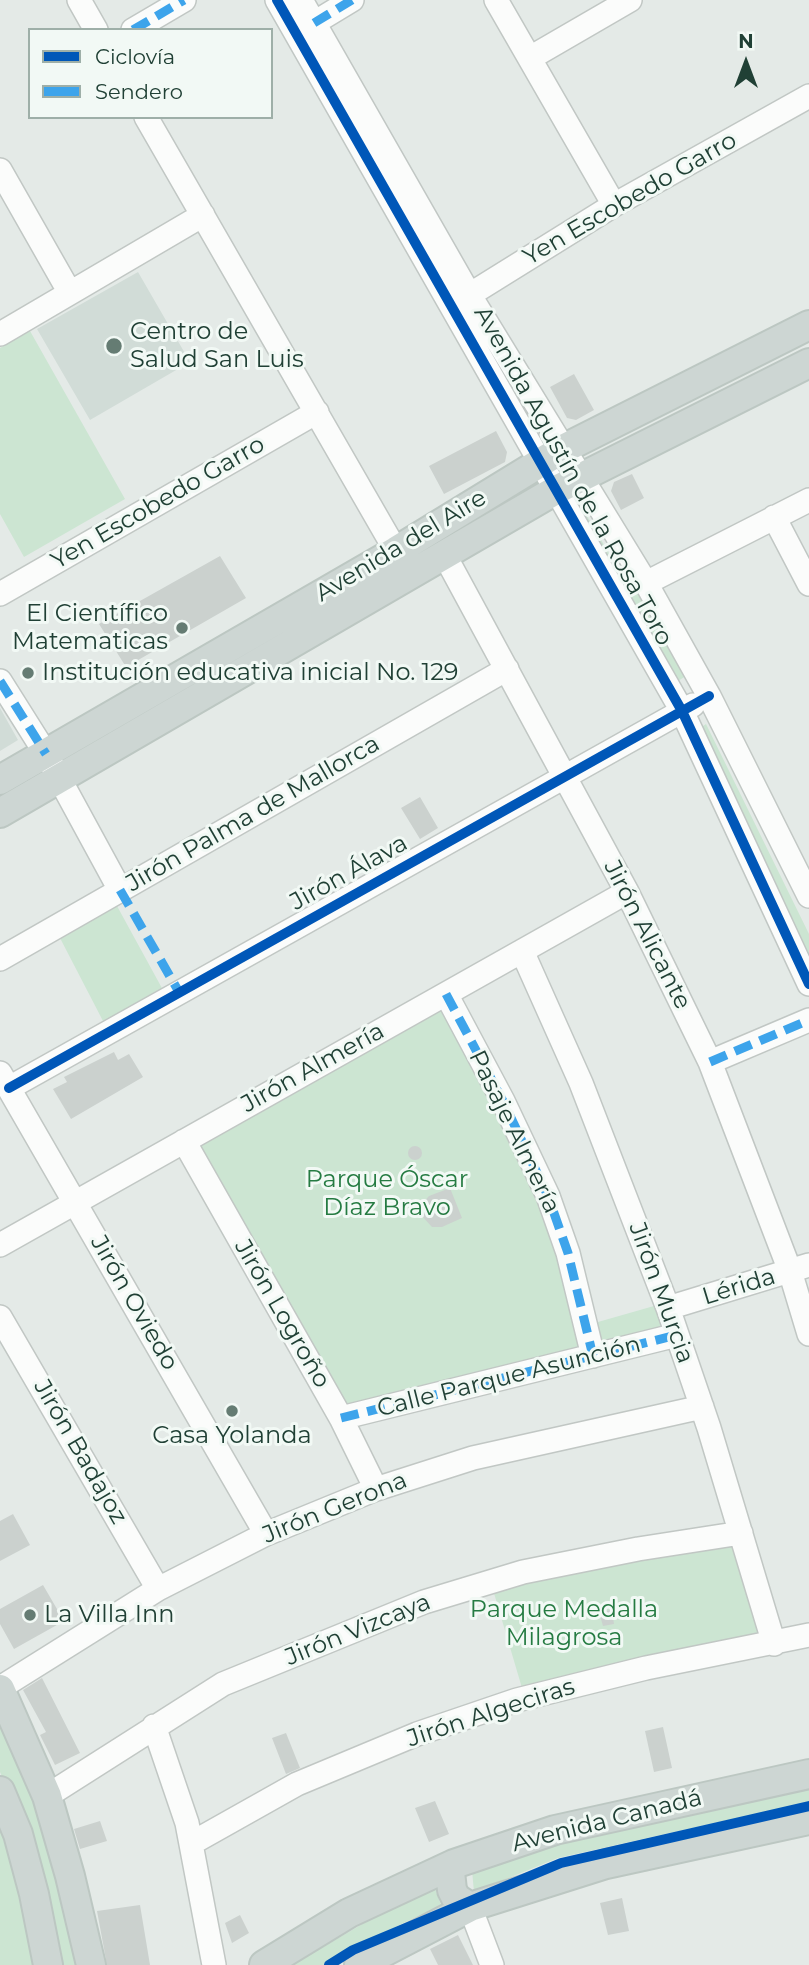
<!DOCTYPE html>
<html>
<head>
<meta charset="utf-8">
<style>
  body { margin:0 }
  #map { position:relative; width:809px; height:1965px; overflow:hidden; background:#e4eae7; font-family:Montserrat,sans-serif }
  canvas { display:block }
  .legend { position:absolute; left:28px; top:28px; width:245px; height:91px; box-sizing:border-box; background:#f2f9f5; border:2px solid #9eafa8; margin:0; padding:9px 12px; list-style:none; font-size:21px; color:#204035 }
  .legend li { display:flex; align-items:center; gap:14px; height:35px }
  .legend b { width:35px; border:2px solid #9eafa8 }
  .north { position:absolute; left:711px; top:28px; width:70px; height:70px; -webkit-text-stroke:5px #f2f9f5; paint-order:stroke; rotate:0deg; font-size:19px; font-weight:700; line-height:28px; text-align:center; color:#204035 }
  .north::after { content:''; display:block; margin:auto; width:24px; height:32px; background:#204035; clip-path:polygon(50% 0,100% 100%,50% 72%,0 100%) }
</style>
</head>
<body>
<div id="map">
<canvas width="809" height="1965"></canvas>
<ul class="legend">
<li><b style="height:9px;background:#0057b8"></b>Ciclovía</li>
<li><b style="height:9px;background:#3da4eb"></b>Sendero</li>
</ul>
<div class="north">N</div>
</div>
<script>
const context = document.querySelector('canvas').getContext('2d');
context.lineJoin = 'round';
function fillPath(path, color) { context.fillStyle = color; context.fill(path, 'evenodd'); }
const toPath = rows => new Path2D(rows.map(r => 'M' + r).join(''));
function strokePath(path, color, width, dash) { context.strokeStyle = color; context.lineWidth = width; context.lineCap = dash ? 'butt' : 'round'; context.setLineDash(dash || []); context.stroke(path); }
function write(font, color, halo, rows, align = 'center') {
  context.font = font + ' Montserrat,sans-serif'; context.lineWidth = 6; context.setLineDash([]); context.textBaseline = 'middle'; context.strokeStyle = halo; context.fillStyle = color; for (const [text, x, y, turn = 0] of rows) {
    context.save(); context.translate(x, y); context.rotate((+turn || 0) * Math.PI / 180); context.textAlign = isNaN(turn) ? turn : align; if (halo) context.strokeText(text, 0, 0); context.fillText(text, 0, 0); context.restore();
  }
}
fillPath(toPath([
  [138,272,190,362,90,420,37,329],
  [0,708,18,740,0,751]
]), '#d1dcd7');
fillPath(toPath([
  [30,331,125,499,24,557,0,514,0,348],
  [580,504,624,579,639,588,686,676,673,684,574,508],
  [706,724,809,934,809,974,696,731],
  [117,906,163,990,103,1021,60,938],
  [442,996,534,1171,588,1353,350,1410,192,1136],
  [661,1304,670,1330,598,1350,591,1324],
  [730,1536,761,1637,522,1688,491,1583],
  [0,1704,38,1801,85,1965,61,1965,26,1834,0,1772],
  [809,1785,809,1802,558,1858,474,1892,472,1870,566,1838],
  [0,1828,18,1889,33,1965,0,1965],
  [433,1883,441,1905,352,1948,325,1965,292,1965]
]), '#cce5d2');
fillPath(toPath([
  [574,374,594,410,576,420,567,418,550,387],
  [496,431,507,452,505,462,444,494,429,466],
  [632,474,644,498,621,510,611,491,614,482],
  [220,556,246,598,126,667,99,624],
  [420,797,438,828,420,839,401,808],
  [114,1052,118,1060,129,1054,143,1077,71,1119,53,1089,67,1082,64,1077],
  '408 1153a7 7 0 1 1 14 0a7 7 0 1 1-14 0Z',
  [450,1188,462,1218,442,1227,432,1227,421,1215,422,1204,429,1196],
  [13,1514,30,1545,0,1561,0,1521],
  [43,1585,64,1621,14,1649,0,1624,0,1609],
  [612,1610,614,1624,603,1626,599,1612],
  [42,1678,80,1753,55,1765,40,1735,46,1732,23,1690],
  [663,1727,672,1768,654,1772,645,1731],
  [286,1733,300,1768,286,1774,272,1738],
  [435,1801,449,1834,429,1842,415,1808],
  [100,1821,107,1841,80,1849,74,1829],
  [622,1898,629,1931,608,1935,600,1903],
  [140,1905,150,1965,107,1965,97,1911],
  [240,1915,249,1933,232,1943,225,1923],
  [458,1935,473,1965,438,1965,430,1949]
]), '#cbd1ce');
const minor = toPath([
  [79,0,96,30],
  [277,0,682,711,809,984],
  [301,0,469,294,646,583,709,696,809,896],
  [496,0,614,205],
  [314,23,352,0],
  [133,30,184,0],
  [530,58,630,0],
  [146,117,396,551],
  [0,170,70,293],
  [458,302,614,205,809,96],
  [0,334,203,215],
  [774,517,809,584],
  [444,554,627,892,710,1062,790,1271,809,1334],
  [646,583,809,500],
  [0,594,317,412],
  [0,681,46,754,120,890],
  [522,951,581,1083,668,1308,709,1428,774,1644],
  [0,959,507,669],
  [446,994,503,1101,548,1196,568,1253,593,1356],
  [710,1062,809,1020],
  [0,1073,266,1534],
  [9,1088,693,705],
  [184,1141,341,1418,376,1489],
  [0,1245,627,892],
  [668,1308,809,1265],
  [0,1317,158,1589],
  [341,1418,677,1335],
  [0,1688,158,1589,266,1534,376,1489,473,1458,702,1407],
  [154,1726,187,1823,214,1965],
  [47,1796,223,1684,424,1602,523,1572,638,1549,741,1533],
  [192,1843,297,1784,417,1734,517,1700,646,1668,809,1635],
  [470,1907,492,1965]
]);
const major = toPath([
  [0,780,396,551,561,450,809,325],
  [0,813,556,490,809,363],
  [0,1689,47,1796,70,1876,91,1965],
  [0,1791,18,1834,34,1894,48,1965],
  [454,1864,450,1872,452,1890,456,1898,470,1907],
  [264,1965,349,1913,454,1864,555,1830,809,1774],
  [359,1965,470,1907,606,1864,809,1820]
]);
strokePath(minor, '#c1c7c4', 26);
strokePath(major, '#bcc7c2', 32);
strokePath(minor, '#fbfcfb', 23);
strokePath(major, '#cdd6d3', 28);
strokePath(toPath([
  [314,23,352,0],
  [133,30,184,0],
  [0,681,46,754],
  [120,890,179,992],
  [446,994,503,1101,548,1196,568,1253,593,1356],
  [710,1062,809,1020],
  [341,1418,677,1335]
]), '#3da4eb', 9, [18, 9]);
strokePath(toPath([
  [277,0,682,711,809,984],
  [9,1088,709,696],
  [329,1965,353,1950,561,1863,809,1806]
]), '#0057b8', 10);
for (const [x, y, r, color] of [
  [114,346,9,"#657c73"],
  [182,628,7,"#657c73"],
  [28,673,7,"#657c73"],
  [232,1411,7,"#657c73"],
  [30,1615,7,"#657c73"]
]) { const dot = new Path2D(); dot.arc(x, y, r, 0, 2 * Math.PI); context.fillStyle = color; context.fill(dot); strokePath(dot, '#f2f9f5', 2.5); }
write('24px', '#204035', '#f2f9f5', [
  ["Yen Escobedo Garro",630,199,-30],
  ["Avenida Agustín de la Rosa Toro",573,476,61],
  ["Yen Escobedo Garro",158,503,-30],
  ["Avenida del Aire",401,546,-31],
  ["Jirón Palma de Mallorca",253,814,-30],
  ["Jirón Álava",349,873,-29],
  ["Jirón Alicante",647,935,63],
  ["Jirón Almería",313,1068,-29],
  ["Pasaje Almería",514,1132,64],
  ["Lérida",739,1287,-17],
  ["Jirón Murcia",661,1293,70],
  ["Jirón Oviedo",134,1303,60],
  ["Jirón Logroño",282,1314,60],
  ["Calle Parque Asunción",509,1377,-14],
  ["Jirón Badajoz",80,1452,60],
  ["Jirón Gerona",335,1508,-22],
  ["Jirón Vizcaya",358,1630,-22],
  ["Jirón Algeciras",491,1713,-18],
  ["Avenida Canadá",607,1821,-14]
]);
write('24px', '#204035', '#f2f9f5', [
  ["Centro de",130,332],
  ["Salud San Luis",130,360],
  ["El Científico",168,614,"right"],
  ["Matematicas",168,642,"right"],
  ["Institución educativa inicial No. 129",42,673],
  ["Casa Yolanda",232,1436,"center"],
  ["La Villa Inn",44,1615]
], 'left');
write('24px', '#257b42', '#f2f9f5', [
  ["Parque Óscar",387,1180],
  ["Díaz Bravo",387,1208],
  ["Parque Medalla",564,1610],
  ["Milagrosa",564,1638]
]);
</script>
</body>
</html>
